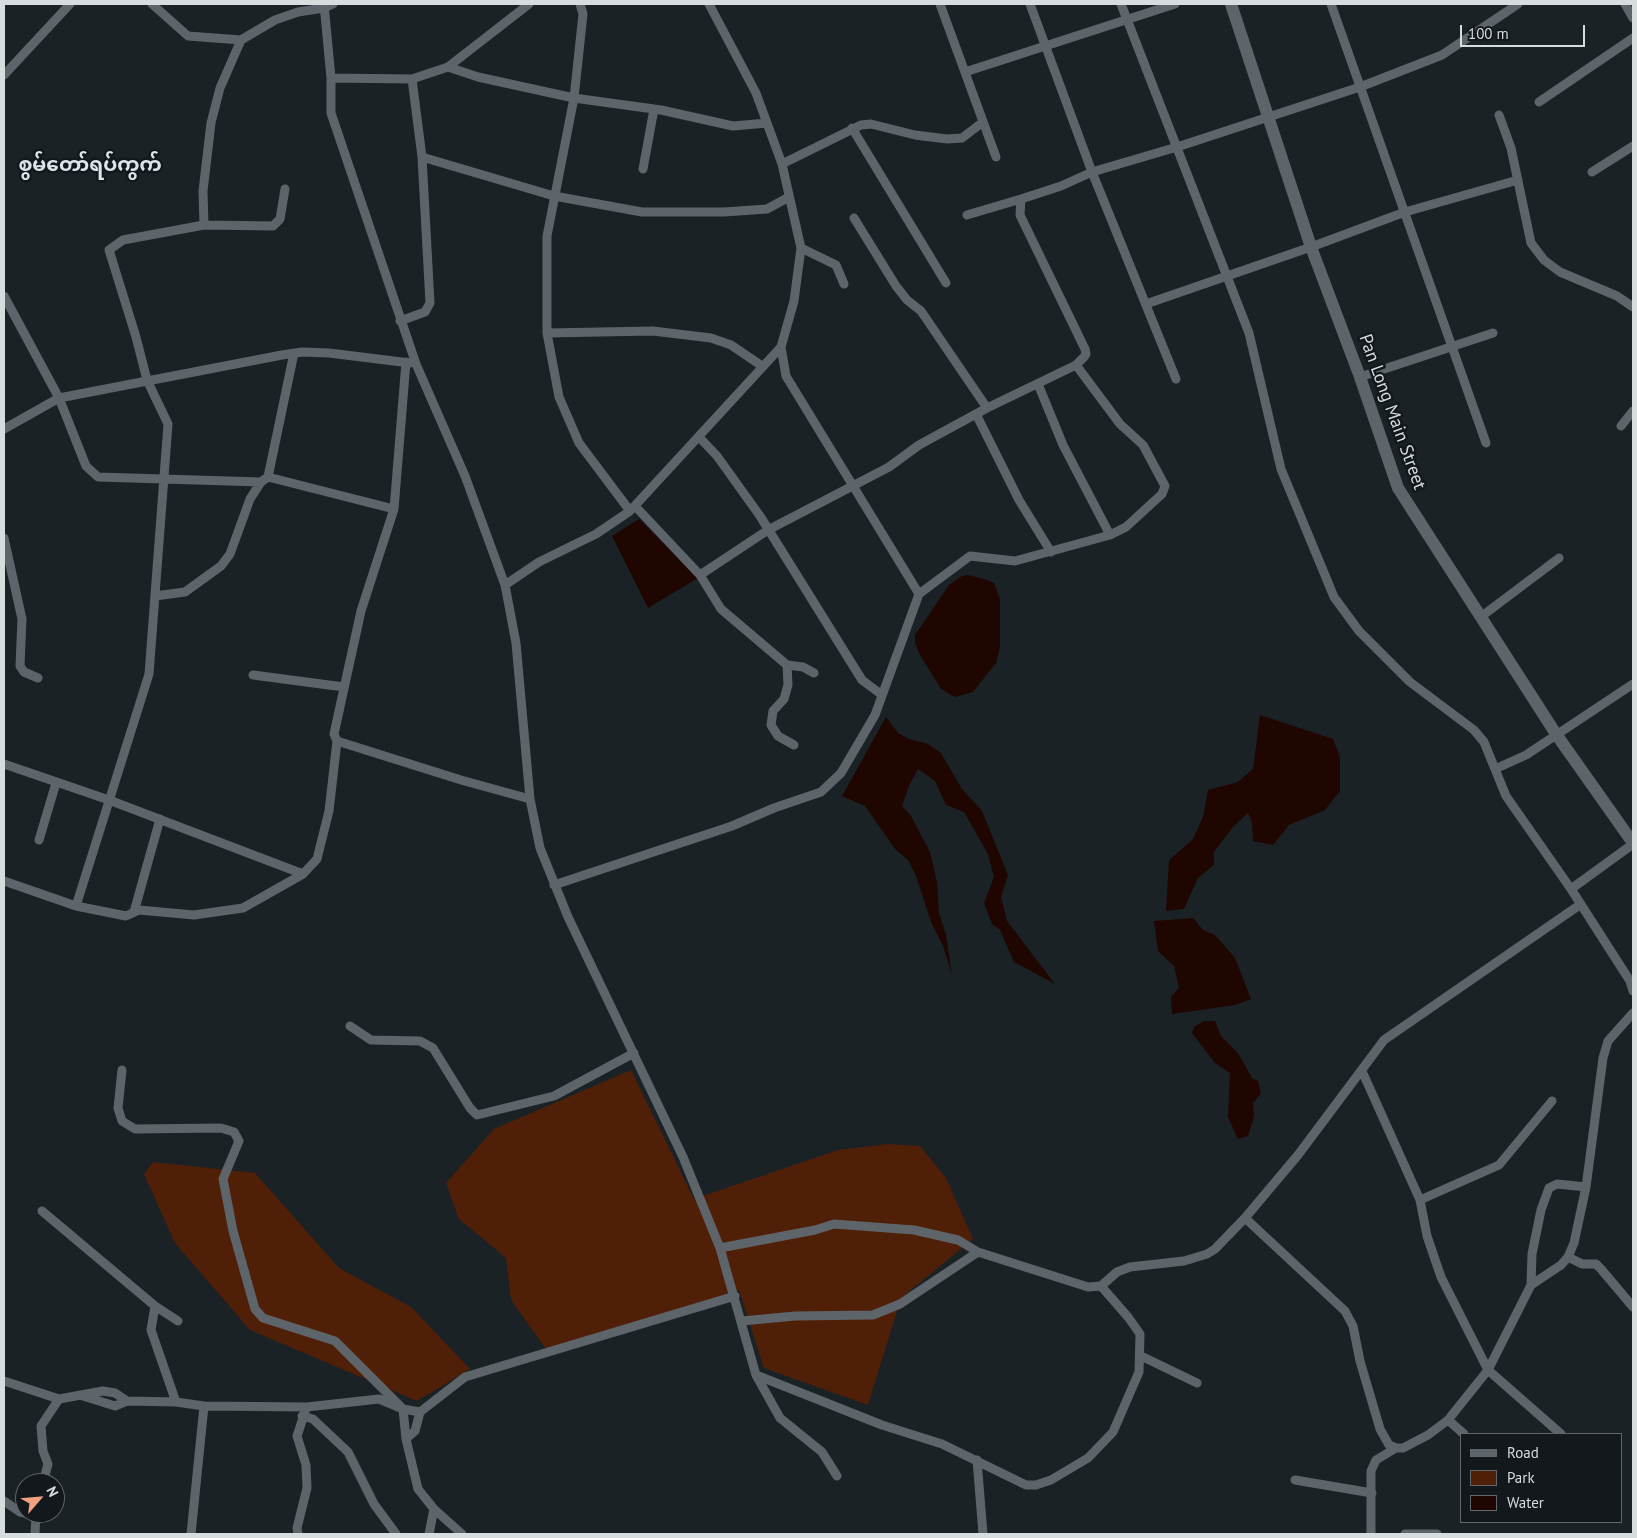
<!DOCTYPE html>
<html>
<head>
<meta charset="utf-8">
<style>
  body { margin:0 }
  #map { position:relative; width:1637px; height:1538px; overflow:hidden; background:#1b2226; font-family:"PT Sans",sans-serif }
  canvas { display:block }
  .frame { position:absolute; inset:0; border:5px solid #d7dcdf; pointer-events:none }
  .legend { position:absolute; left:1460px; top:1433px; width:162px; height:90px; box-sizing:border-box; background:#12181c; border:1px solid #61666a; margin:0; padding:6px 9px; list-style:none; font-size:15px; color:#d7dcdf }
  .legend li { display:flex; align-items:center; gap:10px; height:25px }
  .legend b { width:25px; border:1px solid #61666a }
  .north { position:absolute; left:15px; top:1473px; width:50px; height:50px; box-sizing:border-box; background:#12181c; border:1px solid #61666a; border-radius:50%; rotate:63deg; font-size:14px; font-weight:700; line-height:20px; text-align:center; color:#d7dcdf }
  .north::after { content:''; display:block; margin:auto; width:18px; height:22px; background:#f2a07f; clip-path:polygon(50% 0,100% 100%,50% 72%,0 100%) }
  .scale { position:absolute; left:1460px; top:25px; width:125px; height:22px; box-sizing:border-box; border:2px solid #d7dcdf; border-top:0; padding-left:6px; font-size:15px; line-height:18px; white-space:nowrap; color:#d7dcdf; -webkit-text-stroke:4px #12181c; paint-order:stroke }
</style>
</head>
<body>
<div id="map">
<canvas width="1637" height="1538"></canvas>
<div class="frame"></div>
<ul class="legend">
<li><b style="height:6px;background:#5d656a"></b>Road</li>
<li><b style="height:14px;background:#501f08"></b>Park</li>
<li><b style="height:14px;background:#1f0600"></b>Water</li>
</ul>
<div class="north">N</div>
<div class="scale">100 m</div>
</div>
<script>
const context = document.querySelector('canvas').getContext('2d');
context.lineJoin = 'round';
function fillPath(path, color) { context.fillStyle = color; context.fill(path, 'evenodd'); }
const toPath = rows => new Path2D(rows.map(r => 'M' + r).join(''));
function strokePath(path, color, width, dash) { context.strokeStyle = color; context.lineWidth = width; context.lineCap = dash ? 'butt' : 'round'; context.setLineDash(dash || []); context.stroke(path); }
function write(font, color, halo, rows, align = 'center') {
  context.font = font + ' "PT Sans","Noto Sans Myanmar",sans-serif'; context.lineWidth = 5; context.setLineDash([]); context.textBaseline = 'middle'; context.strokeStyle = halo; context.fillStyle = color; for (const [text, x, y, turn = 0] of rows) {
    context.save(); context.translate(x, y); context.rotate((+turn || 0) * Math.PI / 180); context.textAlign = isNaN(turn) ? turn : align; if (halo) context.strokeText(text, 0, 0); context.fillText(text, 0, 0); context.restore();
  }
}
fillPath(toPath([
  [631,1070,694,1199,838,1150,888,1144,920,1146,946,1178,973,1239,901,1298,868,1405,764,1368,739,1290,548,1352,511,1300,506,1258,459,1219,446,1183,494,1129],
  [153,1162,255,1173,339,1268,411,1307,470,1369,417,1401,250,1330,175,1243,144,1174]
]), '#501f08');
fillPath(toPath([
  [639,519,698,578,648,608,612,536],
  [968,575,987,580,994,583,1000,599,1000,647,996,663,973,692,955,697,941,689,920,655,915,643,915,635,949,585,962,576],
  [1260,715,1333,739,1340,757,1340,791,1325,810,1289,825,1273,845,1253,841,1252,822,1248,813,1233,827,1214,852,1214,865,1198,878,1184,909,1166,911,1169,860,1193,839,1203,817,1208,790,1238,782,1253,769],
  [886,717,898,733,909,739,928,744,941,753,962,789,982,811,1008,875,1001,897,1007,921,1055,984,1014,962,1000,930,992,924,984,903,994,877,988,854,964,812,946,805,935,781,918,769,909,786,902,806,911,816,930,852,937,882,939,913,946,935,952,975,943,946,931,922,916,876,908,860,895,849,865,806,842,796],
  [1193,918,1203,930,1215,935,1235,958,1251,999,1235,1005,1172,1014,1171,997,1179,988,1174,966,1158,951,1154,921],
  [1204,1021,1215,1021,1221,1036,1238,1053,1252,1078,1258,1081,1261,1093,1253,1103,1254,1116,1248,1136,1238,1139,1228,1117,1230,1073,1215,1063,1192,1033,1194,1027]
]), '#1f0600');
strokePath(toPath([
  [152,4,188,36,241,40,275,20,298,12,324,8,333,4],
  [324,4,331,78,331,113,416,364,465,476,505,585,516,643,530,799,540,848,568,917,683,1157,720,1248,756,1375,780,1418,822,1452,837,1476],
  [580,4,583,14,574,98,547,236,547,333,559,397,579,443,630,511],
  [709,4,756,93,782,164,801,248,794,301,781,347,786,376,919,594],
  [940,4,996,157],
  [1030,4,1092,172,1176,379],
  [1121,4,1249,333,1281,469,1334,597,1359,631,1410,682,1474,730,1484,742,1506,796,1571,889,1630,981,1633,991],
  [1331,4,1486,443],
  [1625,4,1633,18],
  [448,67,478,77,574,98,661,110,733,126,767,123],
  [965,72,1175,4],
  [4,75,70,4],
  [331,78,412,79,448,67,529,4],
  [1539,102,1633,38],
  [1499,115,1511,148,1531,243,1544,260,1560,272,1617,296,1633,307],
  [852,128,946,283],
  [422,157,554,196,642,212,724,212,767,209,789,197],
  [782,164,861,125,871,124,915,135,947,139,962,138,983,122],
  [643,169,654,109],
  [1592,172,1633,146],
  [967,215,1021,199],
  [854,218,896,286,907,300,921,311,987,408],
  [204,225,203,191,211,123,220,88,241,40],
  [801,248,836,265,844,284],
  [4,296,59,398,86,466,98,477,261,482],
  [1146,304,1311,247,1405,212,1518,180],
  [400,321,425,312,430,303,422,157,412,79],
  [547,333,653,331,711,338,731,345,762,366],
  [406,362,394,509,361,611,334,734,337,741,461,780,530,799],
  [1360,377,1493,333],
  [1038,384,1063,445,1110,535],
  [976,414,1019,500,1051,552],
  [1621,426,1633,411],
  [4,429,59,398,282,355,302,352,329,353,410,363],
  [699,437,717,456,760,516,862,680,882,695],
  [268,477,394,509],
  [635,506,700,575,721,609,787,665,788,685,784,699,773,711,771,725,778,736,794,745],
  [4,538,22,619,20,666,24,672,38,678],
  [700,575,768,530,889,467,919,445,987,408,1076,365,1084,357,1086,354,1085,349,1020,215,1021,199,1061,186,1092,172,1177,147,1360,87,1442,55,1518,4],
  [505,585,539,562,596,534,630,511,781,347],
  [155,596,185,592,221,566,230,554,250,499,261,482,268,477,294,353],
  [1482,616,1559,558],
  [787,665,803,667,814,673],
  [253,675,344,687],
  [4,764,109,800,303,874],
  [1495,769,1526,755,1633,684],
  [39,840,56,783],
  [4,881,76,906,126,916,139,910,194,915,243,908,303,874,317,859,329,811,337,741],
  [554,885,732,826,774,808,821,792,841,773,875,715,919,594,970,556,1015,561,1110,535,1126,527,1162,494,1165,486,1143,445,1120,424,1076,365],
  [1571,889,1633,844],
  [76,906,149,674,168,424,147,380,136,337,109,250,123,240,204,225,273,226,280,219,285,189],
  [134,912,160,819],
  [350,1026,371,1040,420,1041,433,1048,470,1108,477,1115,554,1096,634,1053],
  [122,1070,118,1108,122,1121,135,1129,221,1128,234,1132,239,1141,223,1179,233,1231,255,1309,263,1318,335,1341,403,1409,406,1439],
  [1362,1071,1420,1200,1427,1236,1441,1277,1488,1370,1561,1434],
  [1420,1200,1499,1165,1552,1101],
  [42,1211,155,1306,178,1321],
  [1245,1218,1345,1311,1353,1326,1360,1361,1380,1429,1389,1445,1396,1448,1403,1448,1428,1435,1448,1420,1488,1370,1531,1285,1561,1265,1568,1257,1574,1243,1586,1187,1603,1058,1608,1041,1633,1013],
  [720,1248,815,1230,834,1224,914,1230,958,1240,978,1252,1088,1287,1101,1286,1117,1272,1130,1267,1184,1261,1207,1254,1215,1249,1245,1218,1298,1155,1384,1040,1581,904],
  [1568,1257,1582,1264,1596,1264,1601,1269,1633,1307],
  [1531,1285,1532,1254,1541,1210,1549,1188,1557,1184,1586,1187],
  [155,1306,151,1330,176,1402],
  [742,1321,795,1316,873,1315,900,1304,978,1252],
  [1141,1356,1197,1383],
  [756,1375,882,1425,942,1444,1026,1485,1036,1485,1051,1480,1088,1458,1113,1432,1139,1372,1140,1334,1128,1317,1101,1286],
  [4,1381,59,1399,103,1391,115,1393,127,1401,176,1402,204,1406,307,1407,379,1399,403,1409,420,1412,465,1377,735,1296],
  [83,1396,115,1406,127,1401],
  [420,1412,415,1431,406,1439,418,1489,434,1509,462,1534],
  [302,1416,313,1419,348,1452,374,1504,396,1534],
  [1448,1420,1464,1434],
  [977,1460,983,1534],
  [1295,1480,1372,1493],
  [43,1483,48,1464,43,1451,41,1426,59,1399],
  [4,1501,20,1512,25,1513],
  [35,1534,36,1513],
  [191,1534,204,1406],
  [298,1534,297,1528,307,1488,306,1465,297,1436,305,1412],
  [429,1534,434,1509],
  [1371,1534,1371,1471,1376,1460,1396,1448],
  [1405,1534,1437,1534]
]), '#5d656a', 9);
strokePath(toPath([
  [1231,4,1311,247,1360,377,1398,488,1556,734,1633,843]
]), '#5d656a', 12);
write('18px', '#d7dcdf', '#12181c', [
  ["Pan Long Main Street",1392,412,70]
]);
write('bold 20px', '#dbe5eb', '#12181c', [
  ["စွမ်တော်ရပ်ကွက်",90,165]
]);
</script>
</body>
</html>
